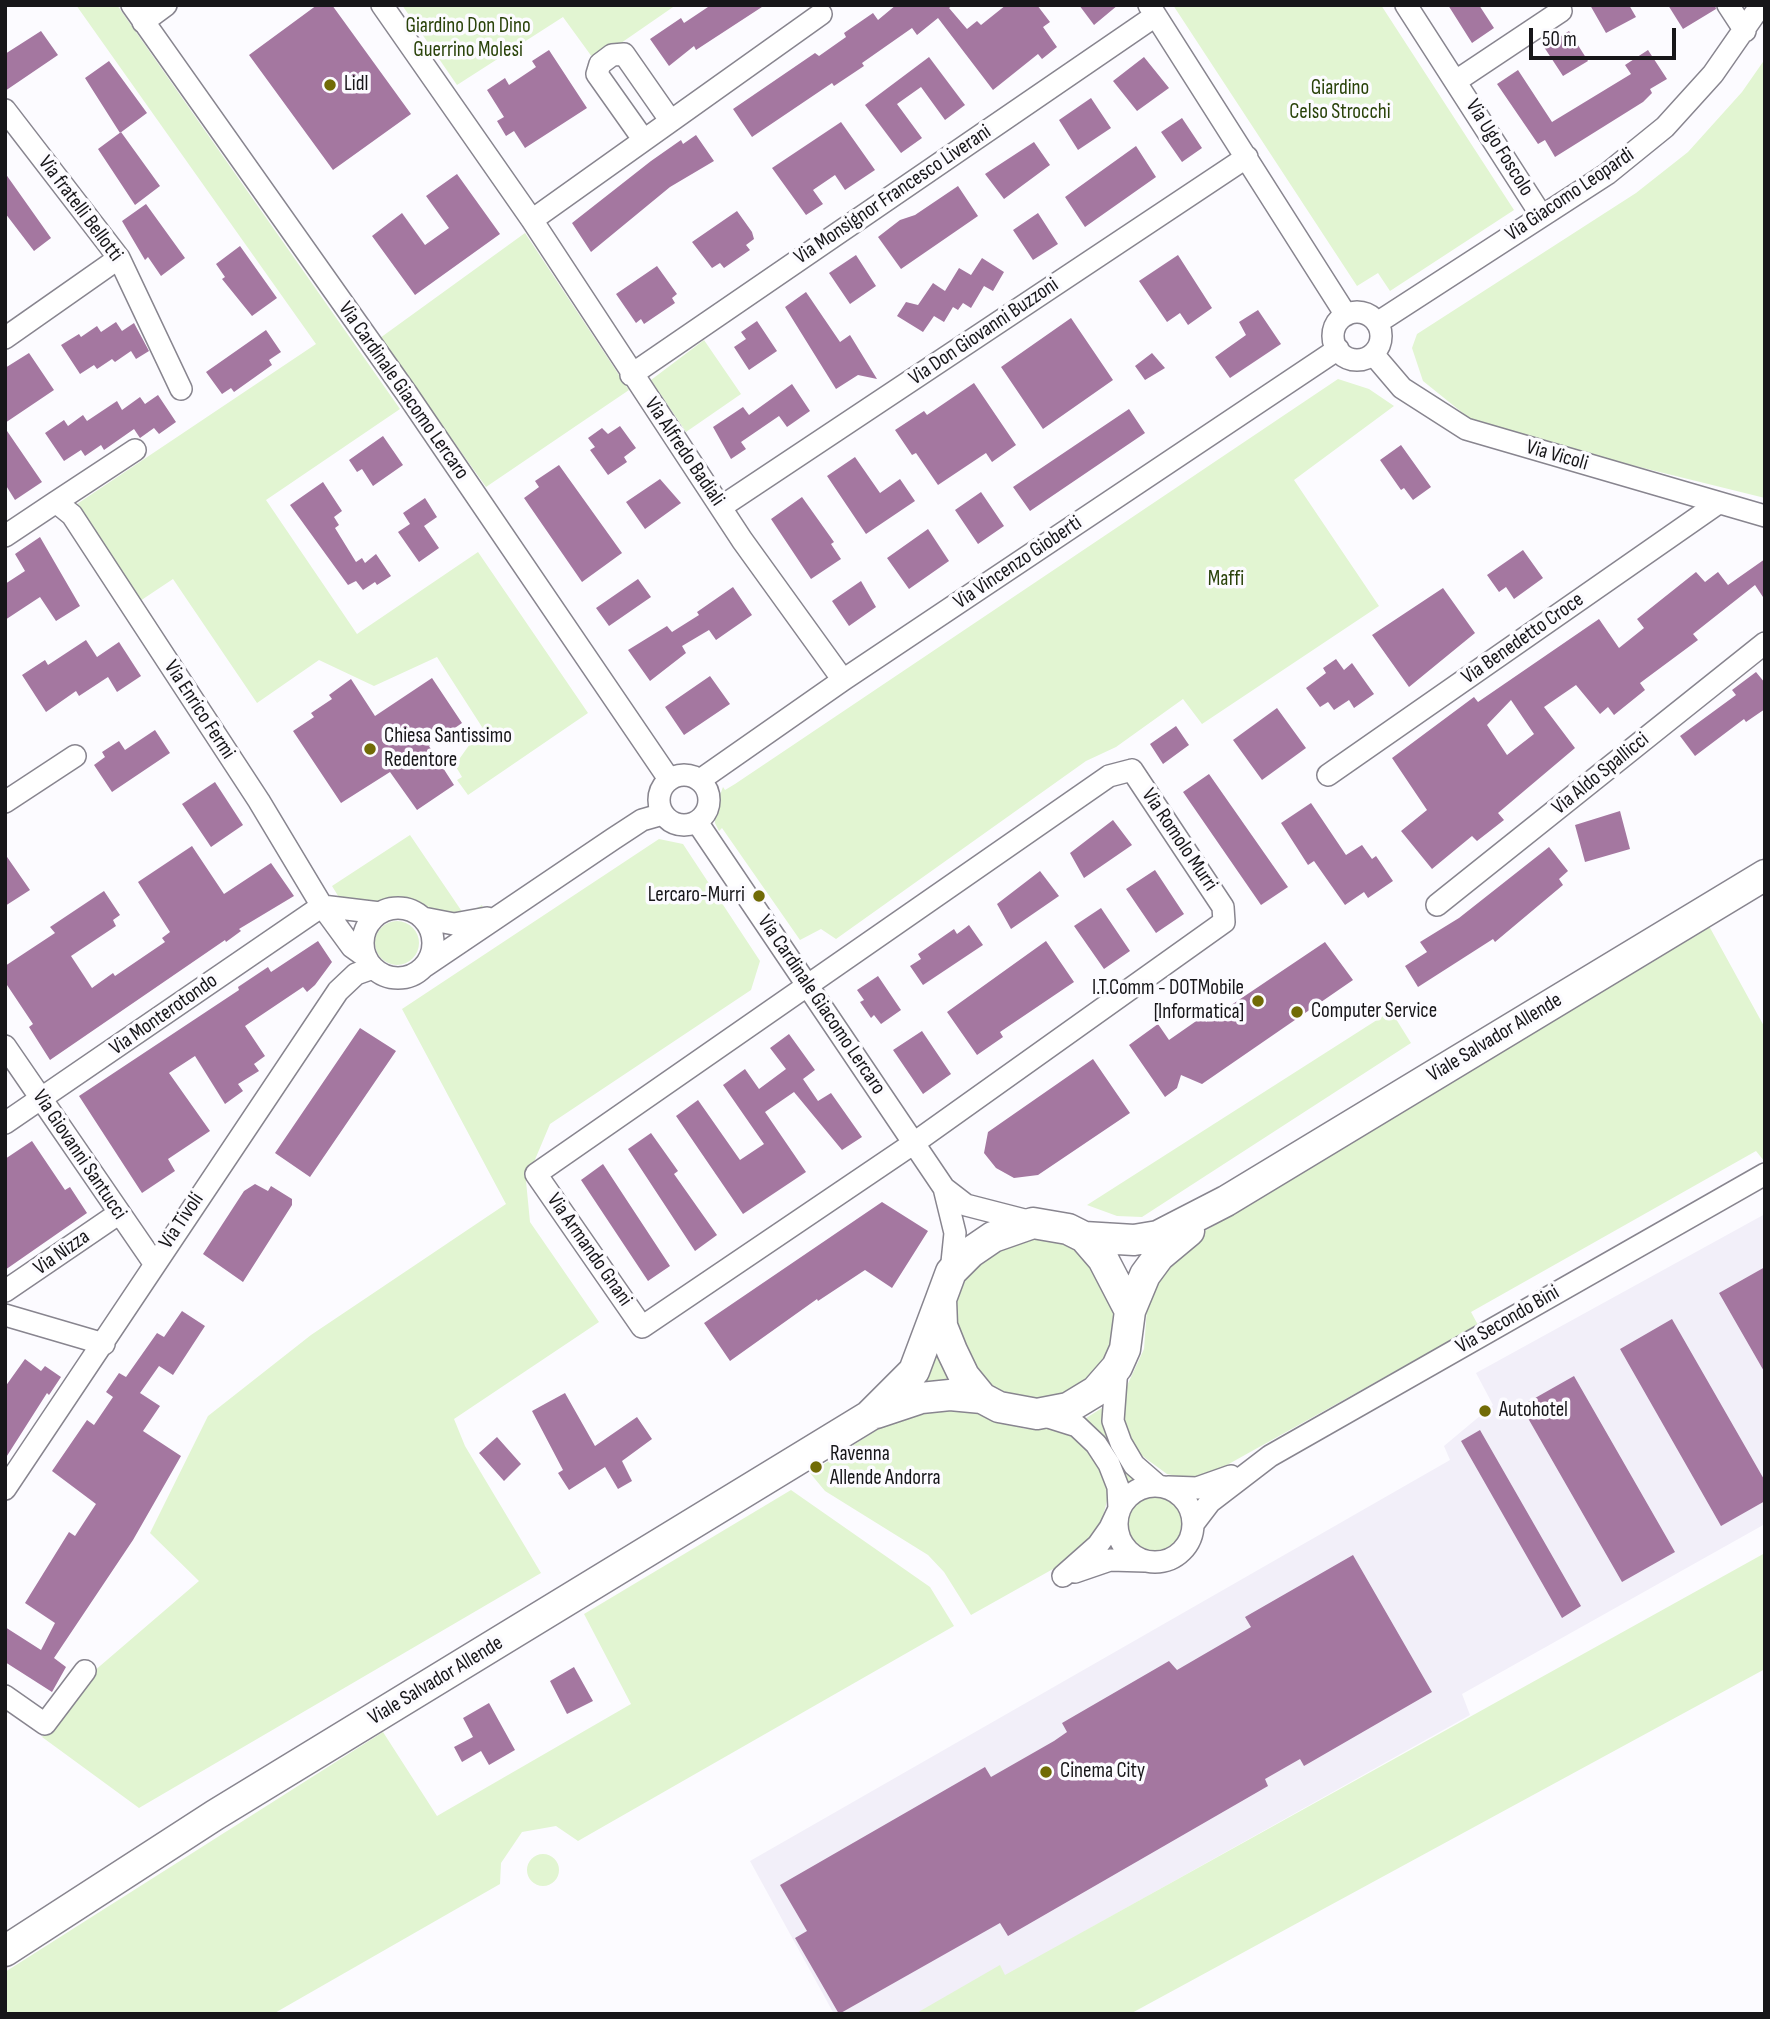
<!DOCTYPE html>
<html>
<head>
<meta charset="utf-8">
<style>
  body { margin:0 }
  #map { position:relative; width:1770px; height:2019px; overflow:hidden; background:#fcfbff; font-family:"Sofia Sans Condensed",sans-serif }
  canvas { display:block }
  .frame { position:absolute; inset:0; border:7px solid #171619; pointer-events:none }
  .scale { position:absolute; left:1529px; top:28px; width:147px; height:32px; box-sizing:border-box; border:4px solid #171619; border-top:0; padding-left:9px; font-size:21px; line-height:24px; white-space:nowrap; color:#171619; -webkit-text-stroke:5px #fcfbff; paint-order:stroke }
</style>
</head>
<body>
<div id="map">
<canvas width="1770" height="2019"></canvas>
<div class="frame"></div>
<div class="scale">50 m</div>
</div>
<script>
const context = document.querySelector('canvas').getContext('2d');
context.lineJoin = 'round';
function fillPath(path, color) { context.fillStyle = color; context.fill(path, 'evenodd'); }
const toPath = rows => new Path2D(rows.map(r => 'M' + r).join(''));
function strokePath(path, color, width, dash) { context.strokeStyle = color; context.lineWidth = width; context.lineCap = dash ? 'butt' : 'round'; context.setLineDash(dash || []); context.stroke(path); }
function write(font, color, halo, rows, align = 'center') {
  context.font = font + ' "Sofia Sans Condensed",sans-serif'; context.lineWidth = 7; context.setLineDash([]); context.textBaseline = 'middle'; context.strokeStyle = halo; context.fillStyle = color; for (const [text, x, y, turn = 0] of rows) {
    context.save(); context.translate(x, y); context.rotate((+turn || 0) * Math.PI / 180); context.textAlign = isNaN(turn) ? turn : align; if (halo) context.strokeText(text, 0, 0); context.fillText(text, 0, 0); context.restore();
  }
}
fillPath(toPath([
  [1765,1214,1765,1524,1462,1694,1470,1715,937,2014,834,2014,750,1861,1450,1460,1444,1446,1493,1405,1476,1373]
]), '#f2eff9');
fillPath(toPath([
  [76,5,117,5,400,409,266,500,357,634,478,552,588,713,468,795,457,780,462,777,455,765,482,727,437,657,374,686,319,660,257,703,173,579,140,601,77,504,316,344],
  [402,5,676,5,595,61,563,17,457,85],
  [1173,5,1381,5,1514,210,1390,291,1378,273,1357,286],
  [1765,59,1765,498,1619,462,1469,418,1423,381,1412,348,1417,334,1636,193,1688,152,1742,92],
  [525,233,629,390,486,487,380,338],
  [704,340,741,394,686,432,651,380],
  [1338,379,1369,389,1394,406,1294,480,1379,606,1202,724,1183,699,1116,747,1086,761,836,939,821,929,800,940,722,828,719,831,715,823,715,808,723,787,725,790,735,784],
  [410,835,465,916,482,905,483,908,467,918,451,919,408,898,394,897,368,904,340,899,332,886],
  [659,839,683,844,760,961,751,990,550,1124,526,1181,530,1222,599,1322,454,1419,465,1446,541,1573,139,1808,42,1737,93,1672,199,1581,150,1533,208,1416,311,1335,506,1204,402,1009],
  '375 943a22 22 0 1 1 44 0a22 22 0 1 1-44 0Z',
  [1709,926,1765,1028,1765,1162,1756,1151,1471,1312,1478,1325,1209,1475,1192,1479,1167,1474,1141,1455,1126,1430,1122,1405,1125,1390,1144,1349,1147,1308,1155,1283,1169,1259,1200,1234],
  [1391,1011,1411,1043,1142,1217,1117,1216,1087,1205],
  [1019,1236,1070,1242,1115,1295,1115,1342,1104,1364,1088,1381,1068,1393,1045,1399,1017,1397,992,1386,971,1368,954,1316,959,1288,973,1265],
  [940,1345,962,1385,913,1391,925,1380],
  [923,1405,971,1409,998,1422,1026,1429,1055,1429,1078,1438,1095,1457,1106,1479,1108,1497,1100,1528,1078,1555,971,1615,944,1572,928,1555,825,1491,810,1473,903,1413],
  [1102,1408,1103,1422,1135,1479,1128,1483,1103,1434,1083,1420],
  [791,1490,930,1587,954,1626,578,1841,556,1826,522,1832,501,1863,500,1884,273,2014,5,2014,5,1972,383,1732,437,1816,631,1704,584,1614],
  '1127 1523a28 28 0 1 1 56 0a28 28 0 1 1-56 0Z',
  [1765,1553,1765,1669,1130,2014,915,2014,1000,1965,1005,1975],
  '527 1870a16 16 0 1 1 32 0a16 16 0 1 1-32 0Z'
]), '#e2f5d2');
fillPath(toPath([
  [317,5,332,5,411,114,333,170,249,55],
  [711,5,765,5,696,50,694,46,669,66,650,39,681,18,684,23],
  [896,5,953,5,949,8,967,29,977,21,981,25,1006,5,1037,5,1050,22,1043,27,1057,47,1042,59,1038,54,993,90,938,18,917,35,912,28,862,63,864,66,834,86,832,83,752,137,733,109,815,53,819,56,846,37,844,33,873,13,878,20],
  [1079,5,1118,5,1094,25],
  [1448,5,1479,5,1494,28,1472,43],
  [1590,5,1629,5,1636,17,1606,33],
  [1668,5,1715,5,1716,9,1683,29],
  [41,31,58,55,5,91,5,54],
  [1569,31,1588,61,1563,76,1544,47],
  [549,50,587,108,525,148,514,131,506,136,497,121,504,117,487,90,505,78,509,85,536,67,532,61],
  [1648,50,1667,79,1650,89,1652,93,1643,102,1555,157,1545,140,1538,144,1497,84,1518,70,1552,122,1631,74,1625,65],
  [929,57,965,105,945,120,921,87,897,104,922,138,901,153,865,105],
  [1144,57,1169,88,1137,111,1113,81],
  [109,61,147,113,120,133,85,78],
  [1091,98,1111,128,1078,150,1059,120],
  [1182,118,1202,148,1182,162,1161,132],
  [841,122,875,170,845,190,835,175,813,190,823,204,806,215,772,168],
  [121,132,160,186,135,205,98,149],
  [696,135,714,161,670,187,591,252,572,223,651,161,681,140,683,144],
  [1034,142,1050,165,1004,199,985,174],
  [1136,146,1156,177,1085,227,1065,197],
  [5,173,51,238,34,251,5,213],
  [457,174,500,234,415,295,372,236,402,213,425,245,449,228,426,196],
  [958,186,978,216,901,269,878,237,900,220,915,215],
  [146,204,185,258,161,276,148,257,145,260,122,221],
  [737,211,752,232,754,239,746,245,750,250,724,268,720,263,712,268,692,242],
  [1038,213,1058,244,1033,260,1013,230],
  [240,246,277,298,252,316,222,279,225,277,216,264],
  [856,255,876,286,850,304,829,273],
  [1178,255,1212,308,1188,325,1180,313,1167,322,1139,281],
  [982,258,1004,272,993,291,984,286,971,308,963,303,958,310,953,307,944,322,934,316,923,332,897,316,906,302,918,305,933,283,945,291,959,268,971,275],
  [657,266,677,294,672,298,675,303,644,324,641,319,636,323,616,294],
  [806,292,840,342,850,335,877,379,858,375,836,389,785,307],
  [1258,310,1281,344,1230,378,1215,357,1246,335,1239,322],
  [1071,318,1113,380,1043,429,1001,367],
  [757,321,777,351,749,370,734,347,746,339,741,332],
  [116,322,122,331,134,323,149,351,136,359,131,351,115,362,112,359,97,369,94,365,80,374,61,345,79,334,81,337,97,326,101,332],
  [266,330,281,352,269,360,272,365,234,392,231,388,222,394,206,372],
  [29,353,54,390,5,423,5,368],
  [1152,353,1165,368,1145,380,1135,366],
  [974,383,1016,445,992,462,986,453,938,485,916,453,912,455,895,430,924,411,927,415],
  [792,384,810,411,787,427,779,416,741,442,746,449,731,459,713,427,743,407,749,415],
  [158,395,176,422,159,434,154,428,140,438,134,429,104,450,101,445,85,456,81,450,64,461,45,433,64,420,68,426,83,415,87,421,117,401,122,410,140,397,145,404],
  [1129,409,1145,433,1030,511,1013,487],
  [620,426,636,448,624,457,627,462,608,475,590,450,595,447,588,438,602,428,608,434],
  [5,428,42,482,15,500,5,484],
  [383,436,403,465,373,486,362,469,357,472,349,460],
  [1401,445,1431,487,1413,500,1404,488,1401,490,1380,460],
  [855,457,880,493,900,479,915,501,866,534,827,476],
  [559,465,622,553,582,582,524,498,539,487,535,481],
  [660,479,681,503,645,529,626,502],
  [323,482,342,511,334,517,339,525,335,528,356,562,362,558,365,563,376,554,391,576,377,585,375,582,363,590,356,581,348,585,290,505],
  [981,492,1004,526,978,544,955,510],
  [802,497,834,542,831,544,841,559,811,579,771,519],
  [425,498,437,517,424,526,439,548,419,562,398,532,410,524,403,513],
  [928,529,949,561,909,589,887,558],
  [40,537,80,606,56,621,40,597,5,620,5,584,25,571,15,554],
  [1523,550,1543,578,1514,599,1506,587,1499,592,1487,575],
  [1765,559,1765,600,1755,585,1693,634,1698,640,1640,683,1645,690,1614,715,1608,707,1600,714,1576,685,1544,707,1575,748,1498,813,1504,820,1477,841,1472,836,1432,869,1401,831,1427,810,1392,758,1474,697,1478,702,1599,619,1619,648,1644,628,1637,619,1696,572,1705,582,1718,572,1728,585],
  [1511,700,1534,734,1507,755,1487,725],
  [638,579,651,597,609,626,596,608],
  [861,581,876,607,849,626,832,601],
  [733,587,752,615,716,640,709,630,682,646,686,653,650,681,628,650,667,626,672,632,699,615,697,612],
  [1443,588,1475,633,1409,687,1372,635],
  [86,640,97,657,119,642,141,676,117,692,108,677,79,696,76,691,46,712,22,675,45,660,48,665],
  [1336,659,1344,670,1352,663,1374,694,1354,708,1349,700,1334,710,1328,702,1320,707,1306,688,1326,673,1323,668],
  [1756,672,1765,683,1765,709,1746,722,1744,719,1695,756,1680,736,1736,695,1732,690],
  [710,676,730,704,684,735,665,707],
  [432,678,462,723,429,746,454,785,417,810,390,772,341,803,293,731,314,717,311,713,332,699,329,695,351,679,375,716],
  [1277,708,1306,748,1262,780,1233,740],
  [1176,726,1189,745,1163,764,1150,744],
  [155,730,170,753,112,792,94,765,105,757,102,752,119,741,125,750],
  [1209,774,1288,887,1261,905,1183,792],
  [215,782,243,825,211,847,182,804],
  [1311,803,1346,855,1362,845,1372,859,1376,856,1393,881,1368,898,1364,892,1345,905,1314,861,1308,865,1281,823],
  [1620,811,1630,849,1585,862,1575,825],
  [1113,820,1132,845,1084,878,1070,853],
  [192,846,224,894,271,863,294,896,239,929,241,931,226,942,225,940,50,1060,29,1027,33,1024,5,982,5,966,55,933,50,927,104,891,120,915,113,920,116,926,71,956,92,988,113,973,115,976,165,942,162,938,170,932,138,882],
  [1549,847,1568,871,1559,879,1563,885,1495,942,1493,939,1418,987,1405,966,1427,952,1420,942,1459,918],
  [5,854,30,890,5,906],
  [1155,870,1184,914,1156,933,1126,889],
  [1040,871,1059,896,1011,929,997,904],
  [1101,908,1130,951,1104,969,1074,926],
  [969,925,983,945,923,985,910,966,921,959,918,954,954,929,957,934],
  [318,941,332,962,315,985,307,992,303,987,245,1026,265,1056,254,1064,259,1071,238,1084,243,1091,225,1104,195,1056,169,1073,210,1131,168,1159,175,1171,142,1193,79,1096,239,990,238,987,268,967,271,972],
  [1046,941,1074,982,1000,1032,1003,1037,977,1055,947,1012],
  [1325,942,1353,980,1202,1084,1181,1075,1177,1088,1165,1097,1129,1045,1158,1024,1169,1040,1202,1017,1206,1022],
  [878,976,901,1010,881,1024,874,1015,871,1018,860,1002,864,1000,857,990],
  [360,1028,396,1051,310,1177,275,1153],
  [922,1031,951,1074,923,1094,893,1050],
  [789,1034,815,1070,803,1079,818,1101,831,1093,862,1137,842,1150,794,1092,765,1112,806,1172,743,1214,676,1116,698,1100,740,1160,764,1144,723,1085,745,1069,759,1089,786,1069,770,1048],
  [1093,1059,1130,1113,1038,1175,1014,1178,996,1168,984,1153,988,1132],
  [651,1133,678,1171,674,1174,717,1235,695,1251,628,1149],
  [32,1141,65,1190,70,1187,87,1213,5,1270,5,1159],
  [603,1164,670,1266,648,1281,581,1180],
  [255,1184,268,1191,271,1186,292,1199,292,1205,243,1282,203,1254,244,1191],
  [882,1202,928,1231,892,1288,865,1270,818,1301,817,1299,730,1361,704,1323],
  [1765,1267,1765,1373,1719,1293],
  [182,1311,205,1326,173,1375,159,1366,140,1393,160,1406,143,1431,181,1456,133,1540,54,1658,66,1667,52,1692,5,1662,5,1627,41,1650,55,1623,25,1603,69,1532,75,1536,96,1504,52,1471,87,1420,94,1425,113,1397,106,1392,119,1373,126,1377,157,1333,164,1337],
  [1672,1319,1765,1481,1765,1501,1721,1526,1620,1349],
  [25,1359,41,1371,45,1366,61,1377,49,1395,47,1393,5,1459,5,1387],
  [1574,1376,1675,1552,1622,1582,1521,1406],
  [565,1393,595,1446,637,1417,652,1439,622,1461,632,1481,618,1489,605,1467,569,1490,558,1473,563,1470,532,1411],
  [1480,1430,1581,1606,1562,1618,1461,1441],
  [497,1437,521,1464,504,1481,479,1453],
  [1353,1555,1432,1692,1304,1766,1300,1759,1265,1779,1268,1786,1008,1936,1000,1923,839,2014,795,1938,807,1931,780,1885,985,1767,991,1777,1054,1741,1067,1732,1062,1723,1169,1661,1177,1670,1251,1627,1245,1617],
  [574,1667,593,1701,567,1714,550,1681],
  [489,1703,515,1750,489,1765,481,1751,462,1762,454,1747,473,1737,463,1718]
]), '#a477a0');
const street = toPath([
  [132,5,407,394,669,779],
  [382,5,532,220,742,540,843,680],
  [1149,5,1346,315],
  [1406,5,1541,215],
  [1728,5,1745,31],
  [143,22,166,5],
  [1456,81,1561,11],
  [5,110,119,258,181,389],
  [643,139,597,74,600,64,612,55,624,54,670,120],
  [532,220,821,14],
  '1333 336a24 24 0 1 1 48 0a24 24 0 1 1-48 0Z',
  [1377,323,1607,174,1665,127,1713,74,1761,5],
  [5,338,119,258],
  [1373,354,1402,388,1466,429,1765,516],
  [631,375,1155,16],
  [56,502,135,450],
  [721,507,1247,157],
  [5,536,56,502,72,515,259,801,322,906,352,947,366,957],
  [1132,770,1223,907,1224,922,914,1143,642,1327,536,1174,1109,776,1132,770],
  '659 800a25 25 0 1 1 50 0a25 25 0 1 1-50 0Z',
  [1328,775,1717,504],
  [700,780,843,680,1338,349],
  [5,802,75,756],
  [697,822,944,1188,955,1233,951,1272],
  [1437,905,1765,643],
  [322,906,380,913],
  '363 943a35 35 0 1 1 70 0a35 35 0 1 1-70 0Z',
  [423,918,454,924,487,918],
  [425,966,613,839,642,820,663,814],
  [5,1046,154,1263],
  [5,1123,322,906],
  [944,1188,966,1205,1032,1222],
  [5,1291,118,1214],
  [5,1315,104,1344],
  [1117,1367,1113,1421,1121,1443,1134,1465,1157,1485],
  [1042,1415,1077,1426,1096,1444,1109,1464,1118,1487,1119,1509,1110,1528,1098,1545,1063,1576],
  '1117 1524a38 38 0 1 1 76 0a38 38 0 1 1-76 0Z',
  [1168,1487,1197,1488,1231,1476],
  [5,1489,338,991,356,974,373,968],
  [1194,1523,1210,1502,1270,1456,1765,1174],
  [1075,1572,1110,1560,1145,1561],
  [5,1696,45,1724,85,1671]
]);
const secondary = toPath([
  [1033,1223,1068,1229,1084,1237,1103,1259,1130,1311,1125,1349,1117,1367,1096,1391,1068,1408,1037,1414,999,1407,982,1398,964,1376,952,1351,942,1326,941,1299,951,1272,971,1252,993,1237,1033,1223],
  [1084,1237,1134,1240,1158,1236,1226,1201,1765,875],
  [1130,1311,1145,1275,1159,1256,1189,1231],
  [876,1413,921,1398,950,1395,982,1398],
  [5,1951,215,1815,869,1416,914,1371,941,1299]
]);
strokePath(street, '#88858f', 24);
strokePath(secondary, '#88858f', 33);
strokePath(street, '#fff', 21);
strokePath(secondary, '#fff', 30);
for (const [x, y, r, color] of [
  [330,85,7,"#716b06"],
  [370,749,7,"#716b06"],
  [759,896,7,"#716b06"],
  [1258,1001,7,"#716b06"],
  [1297,1012,7,"#716b06"],
  [1485,1411,7,"#716b06"],
  [816,1467,7,"#716b06"],
  [1046,1772,7,"#716b06"]
]) { const dot = new Path2D(); dot.arc(x, y, r, 0, 2 * Math.PI); context.fillStyle = color; context.fill(dot); strokePath(dot, '#fcfbff', 2.5); }
write('21px', '#294209', '#fcfbff', [
  ["Giardino Don Dino",468,27],
  ["Guerrino Molesi",468,51],
  ["Giardino",1340,89],
  ["Celso Strocchi",1340,113],
  ["Maffi",1226,580]
]);
write('21px', '#171619', '#fcfbff', [
  ["Lidl",344,85],
  ["Chiesa Santissimo",384,737],
  ["Redentore",384,761],
  ["Lercaro-Murri",745,896,"right"],
  ["I.T.Comm - DOTMobile",1244,989,"right"],
  ["[Informatica]",1244,1013,"right"],
  ["Computer Service",1311,1012],
  ["Autohotel",1499,1411],
  ["Ravenna",830,1455],
  ["Allende Andorra",830,1479],
  ["Cinema City",1060,1772]
], 'left');
write('21px', '#171619', '#fcfbff', [
  ["Via Ugo Foscolo",1499,148,58],
  ["Via Monsignor Francesco Liverani",893,195,-34],
  ["Via Giacomo Leopardi",1570,195,-34],
  ["Via fratelli Bellotti",80,209,53],
  ["Via Don Giovanni Buzzoni",984,332,-34],
  ["Via Cardinale Giacomo Lercaro",403,391,55],
  ["Via Alfredo Badiali",684,452,56],
  ["Via Vicoli",1557,456,16],
  ["Via Vincenzo Gioberti",1018,563,-34],
  ["Via Benedetto Croce",1523,639,-35],
  ["Via Enrico Fermi",199,710,57],
  ["Via Aldo Spallicci",1601,774,-39],
  ["Via Romolo Murri",1179,840,56],
  ["Via Cardinale Giacomo Lercaro",821,1005,56],
  ["Via Monterotondo",164,1015,-35],
  ["Viale Salvador Allende",1495,1038,-31],
  ["Via Giovanni Santucci",79,1155,56],
  ["Via Tivoli",182,1221,-56],
  ["Via Armando Gnani",589,1250,55],
  ["Via Nizza",62,1253,-35],
  ["Via Secondo Bini",1508,1320,-30],
  ["Viale Salvador Allende",436,1681,-31]
]);
</script>
</body>
</html>
